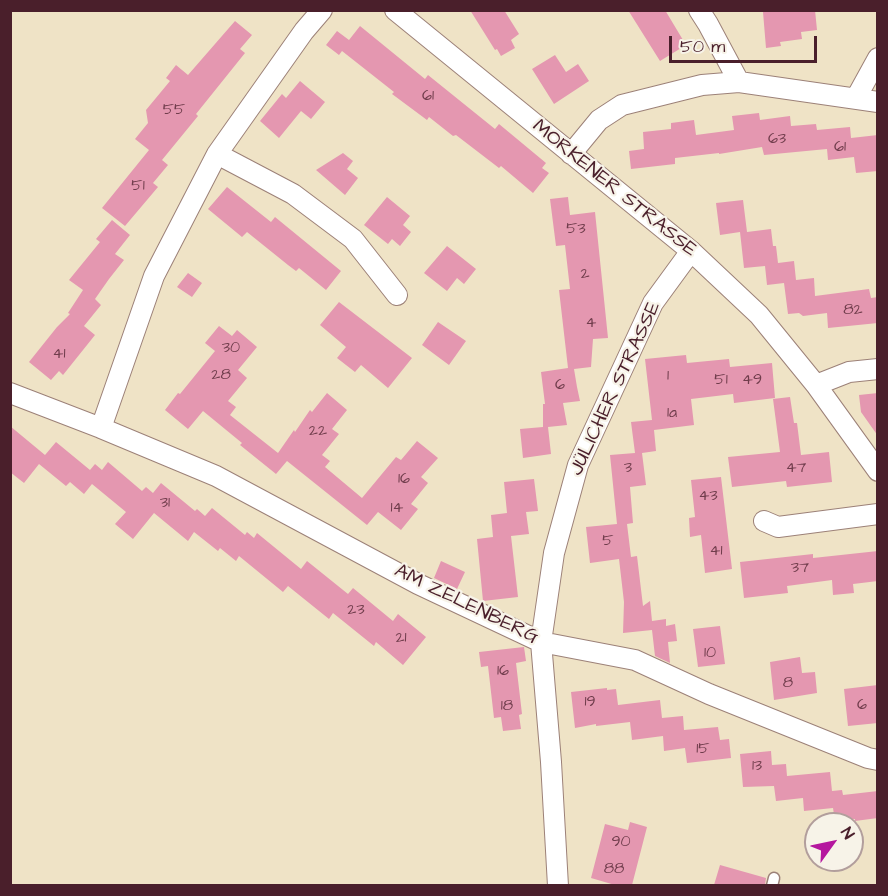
<!DOCTYPE html>
<html>
<head>
<meta charset="utf-8">
<style>
  body { margin:0 }
  #map { position:relative; width:888px; height:896px; overflow:hidden; background:#efe3c6; font-family:"Architects Daughter",sans-serif }
  canvas { display:block }
  .frame { position:absolute; inset:0; border:12px solid #4a1f2b; pointer-events:none }
  .north { position:absolute; left:804px; top:812px; width:60px; height:60px; box-sizing:border-box; background:#f7f3e8; border:2px solid #b29e9c; border-radius:50%; rotate:57deg; font-size:16px; font-weight:700; line-height:24px; text-align:center; color:#4a1f2b }
  .north::after { content:''; display:block; margin:auto; width:21px; height:27px; background:#b5179e; clip-path:polygon(50% 0,100% 100%,50% 72%,0 100%) }
  .scale { position:absolute; left:669px; top:36px; width:148px; height:27px; box-sizing:border-box; border:3px solid #4a1f2b; border-top:0; padding-left:8px; font-size:18px; line-height:21px; white-space:nowrap; color:#4a1f2b; -webkit-text-stroke:4px #f7f3e8; paint-order:stroke }
</style>
</head>
<body>
<div id="map">
<canvas width="888" height="896"></canvas>
<div class="frame"></div>
<div class="north">N</div>
<div class="scale">50 m</div>
</div>
<script>
const context = document.querySelector('canvas').getContext('2d');
context.lineJoin = 'round';
function fillPath(path, color) { context.fillStyle = color; context.fill(path, 'evenodd'); }
const toPath = rows => new Path2D(rows.map(r => 'M' + r).join(''));
function strokePath(path, color, width, dash) { context.strokeStyle = color; context.lineWidth = width; context.lineCap = dash ? 'butt' : 'round'; context.setLineDash(dash || []); context.stroke(path); }
function write(font, color, halo, rows, align = 'center') {
  context.font = font + ' "Architects Daughter",sans-serif'; context.lineWidth = 4.5; context.setLineDash([]); context.textBaseline = 'middle'; context.strokeStyle = halo; context.fillStyle = color; for (const [text, x, y, turn = 0] of rows) {
    context.save(); context.translate(x, y); context.rotate((+turn || 0) * Math.PI / 180); context.textAlign = isNaN(turn) ? turn : align; if (halo) context.strokeText(text, 0, 0); context.fillText(text, 0, 0); context.restore();
  }
}
fillPath(toPath([
  [470,10,504,10,519,34,511,40,515,48,501,56,497,49,495,50],
  [628,10,665,10,686,45,660,61],
  [776,10,815,10,817,30,801,32,802,39,780,42,781,46,766,48,763,12],
  [235,21,252,35,240,49,245,53,196,114,198,116,162,160,168,165,153,183,158,187,125,226,102,208,149,150,135,139,148,123,146,110,170,81,166,78,176,65,188,75],
  [360,26,425,79,428,75,495,129,499,124,546,163,542,168,549,173,533,193,501,166,499,168,456,135,453,136,429,117,427,120,392,94,394,92,342,51,339,55,326,45,337,31,349,40],
  [555,55,566,72,578,64,589,81,554,104,532,69],
  [300,81,325,102,311,119,301,111,279,138,260,121,282,94,286,98],
  [759,113,760,120,790,116,791,126,816,124,817,130,850,127,851,138,878,135,878,171,856,173,854,157,828,160,827,149,764,155,762,147,719,154,719,153,675,158,675,164,631,169,629,151,644,149,643,132,671,129,671,123,694,120,696,135,734,130,732,116],
  [343,153,353,161,347,169,358,178,345,195,316,170],
  [227,187,271,222,275,217,341,271,326,290,299,268,296,271,288,265,247,232,242,237,208,209],
  [387,197,410,216,403,225,411,232,400,246,392,239,388,244,364,225],
  [568,197,570,215,595,212,608,338,593,339,591,367,574,369,577,387,580,401,563,403,567,425,548,427,551,454,523,458,520,429,543,427,543,404,545,404,541,372,568,368,559,290,570,289,565,245,556,246,550,199],
  [743,200,747,232,771,229,773,246,776,246,778,263,794,261,796,280,814,278,815,296,869,289,871,298,878,297,878,323,828,328,827,313,803,316,799,313,788,314,784,283,767,285,765,266,744,268,740,232,720,235,716,203],
  [112,220,130,235,115,254,124,260,109,279,95,299,101,305,84,326,95,335,63,375,59,371,51,380,29,362,57,327,70,314,68,313,83,290,69,280,100,242,96,239],
  [447,246,476,269,464,284,457,278,447,291,424,273],
  [188,273,202,283,192,297,177,287],
  [339,302,412,358,388,388,361,365,355,372,337,358,346,347,320,325],
  [438,322,466,341,449,365,422,345],
  [219,326,232,336,237,330,257,347,238,370,247,378,228,401,236,407,230,415,278,453,294,430,295,432,310,410,312,412,327,393,347,410,332,429,339,434,322,455,330,461,325,467,362,498,396,457,401,460,417,441,438,458,421,477,428,483,411,504,418,509,401,530,378,512,367,525,287,461,276,474,240,445,242,443,203,411,188,429,165,410,178,393,180,394,215,351,205,343],
  [686,355,687,363,729,359,730,367,772,363,775,398,734,403,733,394,691,399,694,425,654,430,656,451,642,453,646,485,630,487,633,523,627,524,631,557,637,556,643,606,650,601,652,621,666,619,666,626,675,624,677,641,668,642,670,663,655,656,652,630,623,633,624,602,619,559,590,563,586,527,617,524,610,455,635,453,631,422,652,420,645,359],
  [878,393,878,436,861,412,859,395],
  [790,397,794,423,797,423,801,455,829,452,832,482,787,487,786,481,732,487,728,457,780,452,773,399],
  [10,426,45,455,56,442,90,470,95,464,102,470,108,462,142,491,146,487,153,493,161,483,195,511,197,509,205,516,212,508,245,535,247,532,254,538,257,533,301,569,307,561,348,594,353,588,393,621,398,614,426,637,403,665,376,642,374,646,333,613,329,619,288,586,283,592,239,556,236,561,220,548,218,551,194,532,188,541,154,513,133,539,115,524,126,512,92,484,84,494,70,482,66,486,39,464,24,483,10,472],
  [721,477,732,569,705,573,701,535,690,537,689,518,695,517,691,480],
  [534,479,538,511,526,512,529,534,511,536,518,597,483,601,477,539,493,537,491,515,507,513,504,482],
  [878,551,878,581,853,584,854,593,833,595,832,580,787,586,788,593,744,598,740,562,813,554,813,558],
  [441,561,465,572,457,589,434,578],
  [720,626,725,664,698,667,693,629],
  [524,647,526,661,516,663,522,714,519,715,521,729,503,731,501,717,494,718,488,666,481,667,479,652],
  [800,657,802,673,815,672,817,693,774,700,770,662],
  [878,685,878,723,848,726,844,689],
  [607,688,607,690,616,689,618,705,660,700,662,718,683,716,684,730,718,727,720,740,729,739,731,758,687,763,685,748,664,751,663,736,632,740,630,722,596,726,596,724,575,728,571,692],
  [771,751,772,765,786,764,787,776,830,772,832,791,842,790,843,795,878,791,878,818,855,821,855,819,835,821,833,808,804,811,803,798,776,801,774,786,743,787,740,754],
  [630,822,647,827,632,885,615,885,591,878,605,824,628,830],
  [720,865,766,878,765,885,714,885]
]), '#e497b0');
const lane = toPath([
  [772,886,774,878]
]);
const street = toPath([
  [322,10,304,31,217,154,154,276,101,428,216,476,418,584,541,642,635,660,709,694,868,758,878,760],
  [395,10,691,251,759,315,816,385,878,471],
  [699,10,708,24,739,82],
  [856,98,878,58],
  [217,154,293,194,353,239,397,295],
  [571,154,599,120,622,105,702,85,739,82,878,102],
  [816,385,849,372,878,369],
  [10,393,101,428],
  [764,521,778,527,878,514],
  [558,886,551,762,541,642,554,553,578,465,653,303,691,251]
]);
strokePath(lane, '#9c8178', 13);
strokePath(street, '#9c8178', 22);
strokePath(lane, '#fff', 10);
strokePath(street, '#fff', 20);
write('16px', '#703d4c', null, [
  ["61",428,97],
  ["55",174,111],
  ["63",777,140],
  ["61",840,148],
  ["51",138,187],
  ["53",576,230],
  ["2",585,275],
  ["82",853,311],
  ["4",591,324],
  ["30",231,349],
  ["41",59,355],
  ["28",221,376],
  ["1",668,377],
  ["51",721,381],
  ["49",752,381],
  ["6",560,386],
  ["1a",672,414],
  ["22",318,432],
  ["3",628,469],
  ["47",796,469],
  ["16",404,480],
  ["43",708,497],
  ["31",165,504],
  ["14",397,509],
  ["5",608,542],
  ["41",716,552],
  ["37",800,569],
  ["23",356,611],
  ["21",401,639],
  ["10",710,654],
  ["16",503,672],
  ["8",788,684],
  ["19",590,703],
  ["6",862,706],
  ["18",507,707],
  ["15",703,750],
  ["13",757,767],
  ["90",621,843],
  ["88",614,870]
]);
write('20px', '#4a1f2b', '#f7f3e8', [
  ["MORKENER STRASSE",614,189,39],
  ["JÜLICHER STRASSE",616,389,-65],
  ["AM ZELENBERG",466,605,26]
]);
</script>
</body>
</html>
